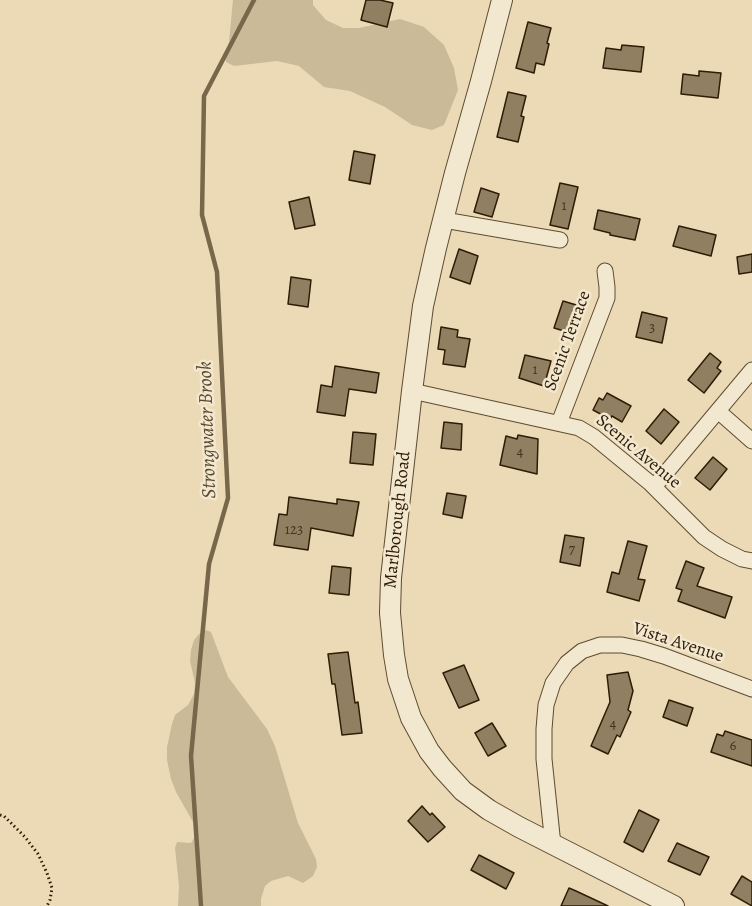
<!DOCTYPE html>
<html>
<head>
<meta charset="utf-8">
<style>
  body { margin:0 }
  canvas { display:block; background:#ebdab5 }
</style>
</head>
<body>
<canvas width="752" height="906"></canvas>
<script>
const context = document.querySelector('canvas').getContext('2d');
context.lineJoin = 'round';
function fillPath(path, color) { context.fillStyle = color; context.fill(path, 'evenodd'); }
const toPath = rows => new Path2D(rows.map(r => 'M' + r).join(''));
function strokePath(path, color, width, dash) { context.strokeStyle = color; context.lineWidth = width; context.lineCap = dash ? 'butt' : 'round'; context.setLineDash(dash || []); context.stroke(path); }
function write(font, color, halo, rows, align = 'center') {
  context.font = font + ' Alegreya,serif'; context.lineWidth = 5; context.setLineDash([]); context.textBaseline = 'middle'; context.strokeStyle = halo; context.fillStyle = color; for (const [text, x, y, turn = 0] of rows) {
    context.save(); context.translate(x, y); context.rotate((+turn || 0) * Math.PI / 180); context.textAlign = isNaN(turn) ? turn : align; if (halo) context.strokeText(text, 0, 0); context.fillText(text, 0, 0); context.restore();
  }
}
fillPath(toPath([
  [233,0,313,0,313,5,326,20,343,28,359,28,400,19,424,27,444,45,454,68,458,90,444,125,432,130,412,125,385,107,350,91,324,87,299,66,277,61,234,66,226,62,225,56,229,42],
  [206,630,211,632,228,677,267,729,275,746,298,823,316,859,317,867,313,876,303,883,288,876,271,881,265,886,261,899,261,906,178,906,179,886,175,848,177,842,191,843,196,835,193,822,176,792,171,779,167,760,167,747,172,724,175,715,188,705,194,694,195,683,190,661,191,650,194,640,199,634]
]), '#cbba97');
strokePath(toPath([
  [201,906,191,756,209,564,228,498,217,272,202,215,204,96,254,0]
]), '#79674c', 4.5);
const building = toPath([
  [366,0,380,0,393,3,387,27,361,20,366,0],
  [528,22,551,28,547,43,549,44,544,65,536,63,534,73,516,68,528,22],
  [622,45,644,47,641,72,603,68,606,48,621,50,622,45],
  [699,71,721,73,718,98,681,94,683,74,699,76,699,71],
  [508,92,526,96,521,116,524,117,518,142,497,137,508,92],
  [354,151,375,155,370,184,349,180,354,151],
  [560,183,578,187,568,229,550,225,560,183],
  [481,188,499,194,492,217,474,212,481,188],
  [309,197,315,225,295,229,289,202,309,197],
  [598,210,640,219,635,240,610,235,610,233,594,229,598,210],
  [679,226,716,235,711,256,673,246,679,226],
  [459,249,478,256,470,284,450,277,459,249],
  [752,254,752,272,739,274,737,257,752,254],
  [291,277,311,280,308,307,288,304,291,277],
  [563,301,583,307,574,334,554,328,563,301],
  [642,312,667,318,662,343,636,337,642,312],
  [441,327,458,330,457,337,470,339,465,367,443,364,445,350,438,349,441,327],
  [710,353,721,362,717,368,721,371,704,393,688,380,710,353],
  [525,355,551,361,544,386,519,378,525,355],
  [335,366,379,373,376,393,349,389,345,416,317,412,321,385,332,387,335,366],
  [607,393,631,406,622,422,612,416,610,419,593,410,599,398,603,400,607,393],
  [664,409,679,422,661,444,646,431,664,409],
  [444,422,462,424,461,450,441,448,444,422],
  [353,432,376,434,373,465,350,463,353,432],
  [518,435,538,439,537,474,500,465,506,436,517,439,518,435],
  [713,457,727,469,710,490,695,478,713,457],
  [447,493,466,496,462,518,443,514,447,493],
  [289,497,337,504,337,499,359,502,353,536,311,528,308,550,274,545,279,514,287,515,289,497],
  [565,535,584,538,580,566,560,562,565,535],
  [628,541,647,546,638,579,645,580,639,601,607,592,612,572,619,574,628,541],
  [686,561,704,568,697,586,732,597,725,618,678,601,682,590,676,588,686,561],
  [332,566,351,568,349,595,329,593,332,566],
  [348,652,355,703,358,702,362,733,342,735,335,684,332,684,328,654,348,652],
  [464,665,479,700,459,708,443,673,464,665],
  [628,672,633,691,628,710,631,712,620,737,617,735,608,754,591,746,610,702,607,675,628,672],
  [669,700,693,708,687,726,663,717,669,700],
  [492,723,506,746,488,756,475,733,492,723],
  [725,731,752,740,752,766,711,752,717,734,723,736,725,731],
  [422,806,430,815,432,813,445,827,428,842,408,821,422,806],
  [639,810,659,820,643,852,624,842,639,810],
  [677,843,709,857,700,875,668,861,677,843],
  [479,855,514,873,506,889,471,870,479,855],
  [742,876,752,882,752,906,731,894,742,876],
  [569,888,576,891,608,906,561,906,569,888]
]);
fillPath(building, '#917f61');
strokePath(building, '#2f1c06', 1.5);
const minor = toPath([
  [444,220,560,240],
  [412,391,579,428,594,437,650,483,704,537,722,549,742,559,752,561],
  [718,411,752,441],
  [559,423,607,298,607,287,605,271],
  [654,487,752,370],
  [553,845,544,759,544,729,546,705,553,683,567,663,582,651,600,645,622,645,641,649,664,656,752,689]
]);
const tertiary = toPath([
  [502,0,481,81,455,173,436,248,423,306,412,391,391,578,390,613,394,655,398,679,411,718,429,751,442,768,463,791,489,810,519,827,674,906]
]);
strokePath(minor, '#5e4c32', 17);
strokePath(tertiary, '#5e4c32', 22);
strokePath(toPath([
  [0,815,4,816,25,837,38,854,47,873,52,888,50,900,47,906]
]), '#2f1c06', 3, [1.5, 3]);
strokePath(minor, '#f2e7cf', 15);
strokePath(tertiary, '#f2e7cf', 20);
write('15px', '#48351d', null, [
  ["1",564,206],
  ["3",652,328],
  ["1",535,370],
  ["4",520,452],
  ["123",294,530],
  ["7",572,550],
  ["4",613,724],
  ["6",733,746]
]);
write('18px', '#2f1c06', '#f2e7cf', [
  ["Scenic Terrace",568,341,-70],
  ["Scenic Avenue",638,452,40],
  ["Marlborough Road",398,520,-84],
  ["Vista Avenue",678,643,18]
]);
write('italic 20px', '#5a482f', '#f2e7cf', [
  ["Strongwater Brook",208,430,-92]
]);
</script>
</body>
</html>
